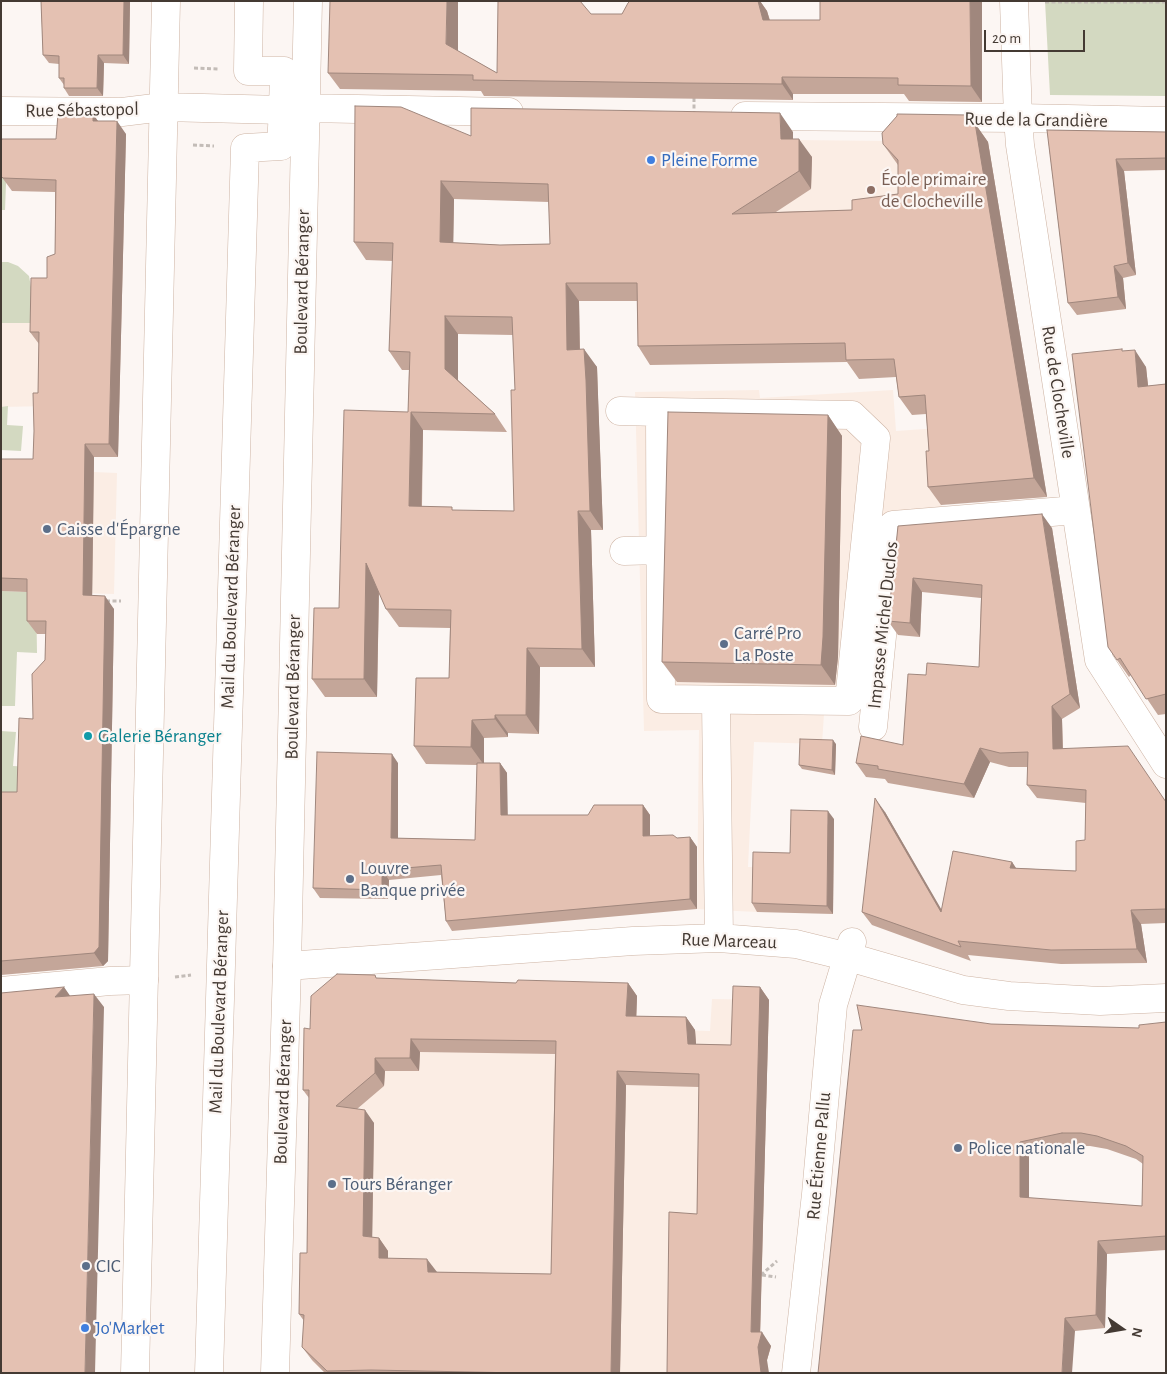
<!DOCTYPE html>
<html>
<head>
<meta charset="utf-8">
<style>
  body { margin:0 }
  #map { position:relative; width:1167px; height:1374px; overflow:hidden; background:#fcf6f3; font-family:"Alegreya Sans",sans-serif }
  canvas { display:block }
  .frame { position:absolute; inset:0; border:2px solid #443a33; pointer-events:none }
  .north { position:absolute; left:1097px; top:1304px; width:50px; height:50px; -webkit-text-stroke:4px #fcf6f3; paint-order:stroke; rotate:103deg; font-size:14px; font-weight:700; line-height:20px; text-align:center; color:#443a33 }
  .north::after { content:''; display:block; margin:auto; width:18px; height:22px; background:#443a33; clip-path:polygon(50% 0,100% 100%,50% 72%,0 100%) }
  .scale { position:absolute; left:984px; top:30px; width:101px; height:22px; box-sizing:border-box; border:2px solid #443a33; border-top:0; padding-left:6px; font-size:15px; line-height:18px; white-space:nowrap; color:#443a33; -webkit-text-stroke:4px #fcf6f3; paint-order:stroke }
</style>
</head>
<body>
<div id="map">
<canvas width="1167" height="1374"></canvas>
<div class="frame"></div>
<div class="north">N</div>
<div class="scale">20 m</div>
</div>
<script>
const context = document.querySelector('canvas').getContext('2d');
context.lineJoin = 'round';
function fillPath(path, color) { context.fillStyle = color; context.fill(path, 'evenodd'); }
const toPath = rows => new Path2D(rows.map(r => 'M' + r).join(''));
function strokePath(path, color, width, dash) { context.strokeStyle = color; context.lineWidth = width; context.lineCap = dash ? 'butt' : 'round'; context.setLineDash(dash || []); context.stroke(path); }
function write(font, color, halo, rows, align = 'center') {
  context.font = font + ' "Alegreya Sans",sans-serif'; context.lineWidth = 4.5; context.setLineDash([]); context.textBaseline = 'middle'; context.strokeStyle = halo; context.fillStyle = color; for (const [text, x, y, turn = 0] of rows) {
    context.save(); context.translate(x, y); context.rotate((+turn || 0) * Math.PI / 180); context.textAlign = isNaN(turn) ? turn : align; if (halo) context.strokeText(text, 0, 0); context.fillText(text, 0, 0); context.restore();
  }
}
fillPath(toPath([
  [793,140,988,142,1007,258,752,275],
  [1,323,37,323,50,406,1,407],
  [759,390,760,398,893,390,896,431,939,428,939,469,942,514,858,701,856,714,824,714,822,744,754,742,748,867,758,867,757,912,697,909,699,730,644,731,635,392],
  [94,472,117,473,114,594,1,591],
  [527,994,637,996,636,1029,710,1031,712,999,769,1000,760,1344,771,1346,767,1360,769,1373,325,1373,312,1361,318,1104]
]), '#fbede4');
fillPath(toPath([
  [1045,1,1166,1,1166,96,1050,95],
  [1,146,7,158,5,210,1,210],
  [1,262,8,262,18,266,29,276,31,287,31,323,1,323],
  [8,406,7,425,23,426,21,451,1,450,1,407],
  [1,591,36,592,37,653,17,652,15,706,1,706],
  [1,731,16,732,13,766,34,767,34,803,1,800]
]), '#d3d9c1');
const minor = toPath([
  [1,111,122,112,163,107],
  [1166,121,1018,118,1020,145,1099,660,1166,764],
  [620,411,660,412,852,415,876,438,849,701,661,699,660,412],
  [624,551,660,550],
  [716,701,719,938],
  [873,727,893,525,1076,510],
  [287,966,633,941,719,938,796,944,849,957,963,990,1009,996,1100,1001,1166,998],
  [1,991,110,981,144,980],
  [209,1373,245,148,281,146,283,110,284,71,248,71,249,1],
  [796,1373,816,1194,833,1005,852,942]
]);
const major = toPath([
  [163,107,283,110,306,108,509,112],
  [745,116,1018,118,1014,1],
  [135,1373,166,1],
  [275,1373,287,966,308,1]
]);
strokePath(minor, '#cdb3a3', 29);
strokePath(major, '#cdb3a3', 29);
strokePath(toPath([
  [1045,2,1166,2],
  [194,68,218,69],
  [694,115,694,96],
  [193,145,214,146],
  [93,532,106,533],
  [113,533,116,533],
  [106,601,121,601],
  [175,977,191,975],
  [761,1275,777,1261],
  [762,1275,776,1277]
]), '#c3bcb7', 3, [4, 2.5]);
strokePath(minor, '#fff', 28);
strokePath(major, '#fff', 28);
fillPath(toPath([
  [41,1,130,1,129,64,104,63,103,96,69,96,64,88,64,85,59,78,59,64,49,63,43,55],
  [630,1,760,1,767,11,770,20,820,20,820,1,982,1,982,102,909,101,904,94,793,94,793,100,484,96,481,91,340,89,328,73,458,51,497,73,591,14,622,14],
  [93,114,98,121,126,134,118,457,94,457,92,596,114,609,108,961,103,966,1,975,1,792,17,792,45,660,46,634,37,634,27,621,27,592,1,591,1,459,33,459,38,393,39,344,30,332,47,278,55,254,55,192,12,191,1,176],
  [969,115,988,142,1047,497,941,505,928,487,929,451,926,414,912,415,899,397,896,377,859,379,847,362,650,365,638,346,637,301,579,301,580,349,597,367,598,398,603,530,591,530,595,667,540,667,539,734,508,733,508,737,484,738,484,763,500,763,507,773,507,815,588,815,643,805,650,815,650,836,677,838,690,837,697,847,697,909,452,931,446,921,441,875,389,880,388,899,320,898,313,888,398,763,398,838,475,840,477,765,426,764,414,746,449,678,450,628,399,627,386,609,379,592,377,697,325,697,312,679,339,608,408,412,409,370,402,370,389,351,393,261,366,260,354,242,471,136,793,132,793,139,812,157,811,189,776,212,852,210,898,194,898,165,883,144],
  [454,199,549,202,550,244,500,245,453,243],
  [458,334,513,335,515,390,514,511,454,511,422,506,423,430,507,432,495,414,458,380],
  [1047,130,1166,132,1166,170,1124,171,1136,275,1123,278,1126,309,1077,315,1068,303],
  [1123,351,1146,367,1148,386,1166,384,1166,714,1158,715,1131,675,1129,677,1117,660],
  [828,415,842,436,838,657,835,685,677,682,662,662],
  [898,526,1052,528,1080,708,1062,719,1063,749,1166,802,1166,923,1141,924,1147,963,1061,964,968,955,971,961,872,925,862,912,885,812,941,910,1012,862,1016,868,1076,871,1085,840,1086,803,1037,798,1027,785,1028,767,1009,767,990,762,974,798,888,783,885,779,866,777,856,763,903,745,926,675,979,667,981,598,922,592,920,637,898,635,888,621],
  [836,744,835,775,802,769,799,765],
  [834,819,833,914,757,912,752,903,790,853],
  [377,978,516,983,628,983,637,996,636,1016,686,1017,695,1030,696,1044,731,1045,760,987,769,1000,760,1332,771,1346,767,1360,697,1214,699,1087,626,1085,620,1373,325,1373,312,1360,302,1347,304,1321,299,1314,307,1253,309,1098,303,1090,310,1029],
  [420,1052,555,1054,551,1274,437,1272,388,1258,388,1251,379,1238,372,1237,374,1123,357,1109,384,1086,385,1071,419,1071],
  [1166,1022,1166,1250,1107,1254,1105,1328,1075,1331,818,1373,991,1024,1139,1028],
  [1071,1146,1090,1146,1107,1149,1136,1159,1143,1164,1142,1206,1029,1198,1029,1155]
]), '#c4a699');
fillPath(toPath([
  [124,1,130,1,129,64,123,55],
  [447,1,458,1,458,60,446,44],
  [758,1,760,1,767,11,774,36,763,20],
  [970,1,982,1,982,102,971,86],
  [98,55,104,63,103,96,97,88],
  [782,77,793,94,793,100,782,84],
  [780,113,793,132,793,157,781,139],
  [93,114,102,127,93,121],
  [969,115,988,142,1047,497,1034,478,969,123],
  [117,121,126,134,118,457,109,444],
  [799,139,812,157,811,189,799,171],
  [1116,159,1124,171,1136,275,1128,263],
  [441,181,454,199,453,261,440,242],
  [1114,266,1123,278,1126,309,1118,297],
  [566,283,579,301,580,368,567,350],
  [445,316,458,334,458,387,445,369],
  [584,349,597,367,603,530,590,511],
  [1135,350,1146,367,1150,403,1138,387],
  [411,412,423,430,421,524,409,506],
  [828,415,842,436,838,657,835,685,821,665],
  [85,444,94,457,92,609,83,595],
  [578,511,591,530,595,667,582,649],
  [1042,514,1052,528,1080,708,1070,694],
  [366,563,379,581,377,697,364,679],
  [913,578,922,592,920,637,910,623],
  [105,596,114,609,108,961,103,966,94,953],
  [527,648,540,667,539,734,526,715],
  [1052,706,1062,719,1063,763,1053,749],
  [495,715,508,733,508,737,495,719],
  [472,720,484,738,484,765,471,747],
  [833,740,836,744,835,775,832,770],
  [980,748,990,762,974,798,964,784],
  [392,754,398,763,398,848,391,838],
  [500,763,507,773,508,824,501,815],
  [875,798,885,812,951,926,941,912],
  [643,805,650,815,650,845,643,836],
  [828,811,834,819,833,914,827,906],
  [690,837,697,847,697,909,690,899],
  [1012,862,1021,876,1010,868],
  [382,870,389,880,388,899,382,890],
  [1131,910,1141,924,1147,963,1137,949],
  [628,983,637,996,636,1029,626,1016],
  [64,987,73,1000,55,997],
  [760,987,769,1000,760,1338,762,1332,771,1346,767,1360,769,1373,761,1373,751,1332],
  [94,994,104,1007,95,1373,85,1373],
  [686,1017,695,1030,697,1057,688,1044],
  [411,1039,420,1052,419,1071,410,1058],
  [375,1058,385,1071,384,1086,375,1073],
  [617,1071,626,1085,620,1373,611,1373],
  [365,1110,374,1123,372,1250,363,1236],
  [1020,1142,1029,1155,1029,1210,1020,1197],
  [379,1238,388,1251,388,1271,379,1258],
  [1098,1241,1107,1254,1105,1328,1096,1315],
  [427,1259,437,1272,428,1272],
  [1065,1318,1075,1331,1072,1373,1062,1373]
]), '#a0877d');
const building = toPath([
  [41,1,124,1,123,55,98,55,97,88,64,88,64,78,59,78,59,56,43,55,41,1],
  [330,1,447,1,446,44,497,73,498,1,580,1,591,14,622,14,628,3,630,1,758,1,763,20,820,20,820,1,970,1,971,86,898,85,898,78,782,77,782,84,683,83,473,80,473,75,328,73,330,1],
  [355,106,401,107,471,136,471,108,780,113,781,139,799,139,799,171,732,214,852,210,852,200,898,194,898,160,883,144,882,133,897,116,897,114,969,115,969,123,975,123,1034,478,928,487,926,451,929,451,925,395,899,397,894,359,846,360,845,343,638,346,637,283,566,283,567,350,584,349,586,380,590,511,578,511,582,649,527,648,526,715,495,715,495,719,472,720,471,747,414,746,416,678,449,678,451,610,386,609,366,563,364,679,312,679,314,608,339,608,344,410,408,412,410,352,389,351,393,243,354,242,355,106],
  [441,181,548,184,550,244,500,245,440,242,441,181],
  [445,316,512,317,515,390,511,390,514,511,452,510,452,507,409,506,411,412,495,414,445,369,445,316],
  [58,114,93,114,93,121,117,121,109,444,85,444,83,595,105,596,99,947,94,953,1,961,1,792,17,792,19,718,33,719,32,674,45,660,46,621,27,621,27,579,1,578,1,459,33,459,34,431,33,393,38,393,39,332,30,332,31,278,47,278,47,257,55,254,56,180,3,178,1,176,1,141,2,139,56,139,58,114],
  [1047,130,1166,132,1166,158,1116,159,1128,263,1114,266,1118,297,1068,303,1047,130],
  [1122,349,1122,351,1135,350,1138,387,1166,384,1166,694,1146,699,1120,658,1117,660,1108,647,1072,354,1122,349],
  [668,412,828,415,823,637,821,665,662,662,668,412],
  [1042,514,1070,694,1052,706,1053,749,1128,746,1166,802,1166,909,1131,910,1137,949,1051,950,958,941,961,947,862,912,875,798,941,912,953,851,1012,862,1010,868,1076,871,1076,841,1085,840,1086,790,1027,785,1028,752,1000,753,980,748,964,784,878,769,878,766,856,763,861,736,903,745,908,674,926,675,927,663,979,667,982,585,913,578,910,623,888,621,898,526,1042,514],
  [800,739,833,740,832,770,799,765,800,739],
  [317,752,392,754,391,838,475,840,477,763,500,763,501,815,588,815,594,805,643,805,643,836,673,835,677,838,690,837,690,899,446,921,441,865,382,870,382,890,313,888,317,752],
  [791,810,828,811,827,906,752,903,753,852,790,853,791,810],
  [337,974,375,975,376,978,516,983,518,980,628,983,626,1016,686,1017,688,1044,731,1045,733,986,760,987,751,1332,762,1332,758,1347,761,1373,667,1373,669,1212,697,1214,699,1074,617,1071,611,1373,521,1373,371,1370,327,1371,302,1347,304,1315,299,1314,300,1253,307,1253,309,1090,303,1090,304,1028,310,1029,311,996,337,974],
  [411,1039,556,1041,551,1274,428,1272,427,1259,379,1258,379,1238,363,1236,365,1110,336,1106,375,1073,375,1058,410,1058,411,1039],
  [64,987,55,997,94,994,85,1373,1,1373,1,993,64,987],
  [857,1005,991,1024,1139,1028,1139,1025,1166,1022,1166,1236,1098,1241,1096,1315,1065,1318,1062,1373,818,1373,853,1030,862,1030,857,1005],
  [1062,1133,1081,1133,1097,1136,1126,1146,1143,1156,1142,1206,1020,1197,1020,1142,1062,1133]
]);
fillPath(building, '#e4c1b2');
strokePath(building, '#a0877d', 1);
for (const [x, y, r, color] of [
  [651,160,5,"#3f7fe0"],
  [871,190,5,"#8d6e63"],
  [47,529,5,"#5c6f8a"],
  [724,644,5,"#5c6f8a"],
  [88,736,5,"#0f9aa8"],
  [350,879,5,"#5c6f8a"],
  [958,1148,5,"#5c6f8a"],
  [332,1184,5,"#5c6f8a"],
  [86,1266,5,"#5c6f8a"],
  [85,1328,5,"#3f7fe0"]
]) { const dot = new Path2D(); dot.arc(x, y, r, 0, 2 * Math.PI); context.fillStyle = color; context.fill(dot); strokePath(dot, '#fcf6f3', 2); }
write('19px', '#443a33', '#fcf6f3', [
  ["Rue Sébastopol",82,110,-1],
  ["Rue de la Grandière",1036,120,1],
  ["Boulevard Béranger",302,282,-89],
  ["Rue de Clocheville",1058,392,81],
  ["Mail du Boulevard Béranger",231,607,-88],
  ["Impasse Michel Duclos",883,625,-84],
  ["Boulevard Béranger",293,687,-89],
  ["Rue Marceau",729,941,2],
  ["Mail du Boulevard Béranger",219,1012,-88],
  ["Boulevard Béranger",283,1092,-88],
  ["Rue Étienne Pallu",819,1156,-85]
]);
write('19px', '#366cbe', '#fcf6f3', [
  ["Pleine Forme",661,160],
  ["Jo'Market",95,1328]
], 'left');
write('19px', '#785e54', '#fcf6f3', [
  ["École primaire",881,179],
  ["de Clocheville",881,201]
], 'left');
write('19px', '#4e5e75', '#fcf6f3', [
  ["Caisse d'Épargne",57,529],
  ["Carré Pro",734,633],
  ["La Poste",734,655],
  ["Louvre",360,868],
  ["Banque privée",360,890],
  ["Police nationale",968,1148],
  ["Tours Béranger",342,1184],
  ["CIC",96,1266]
], 'left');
write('19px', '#0d838f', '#fcf6f3', [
  ["Galerie Béranger",98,736]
], 'left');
</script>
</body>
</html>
